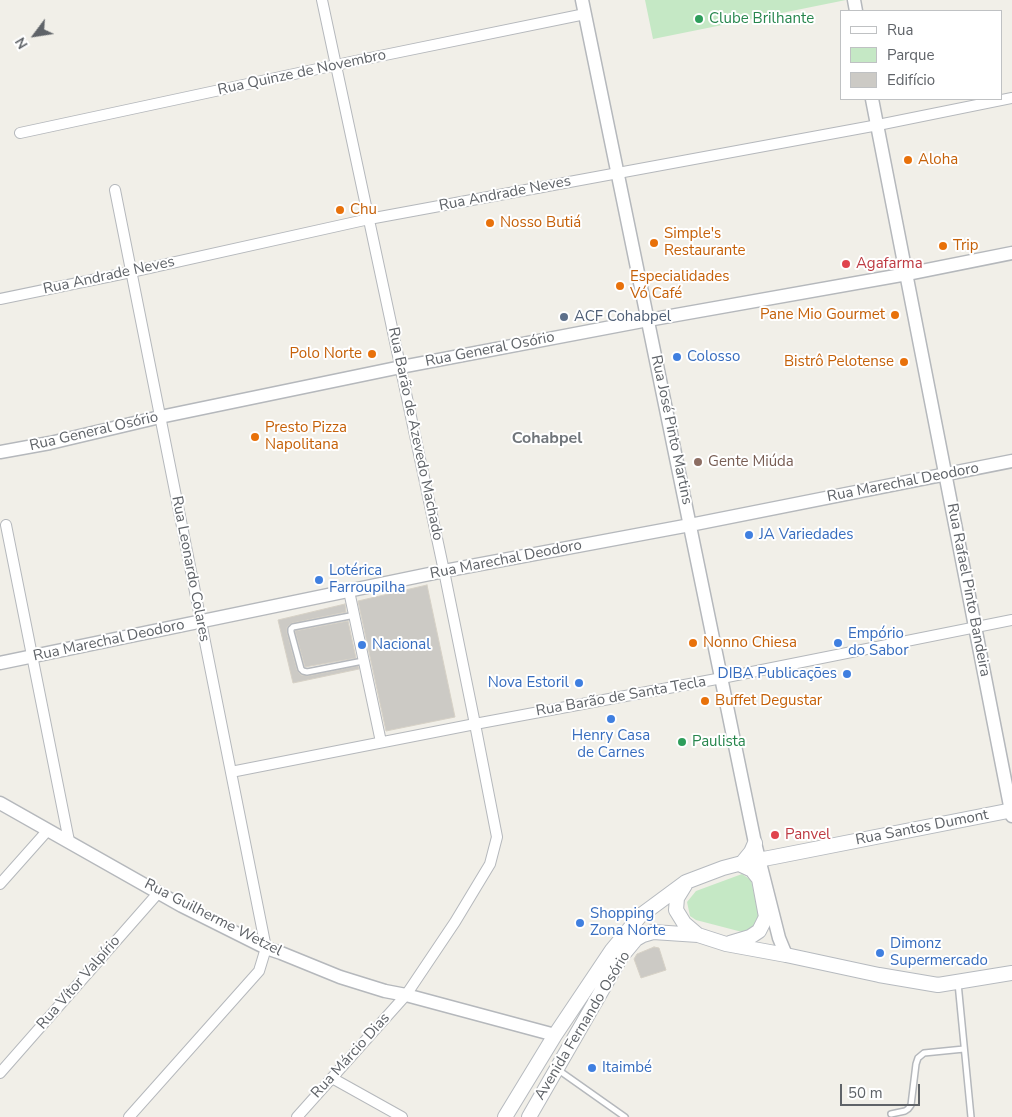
<!DOCTYPE html>
<html>
<head>
<meta charset="utf-8">
<style>
  body { margin:0 }
  #map { position:relative; width:1012px; height:1117px; overflow:hidden; background:#f1efe8; font-family:"Nunito Sans",sans-serif }
  canvas { display:block }
  .legend { position:absolute; left:840px; top:10px; width:162px; height:90px; box-sizing:border-box; background:#fff; border:1px solid #bfc1c3; margin:0; padding:6px 9px; list-style:none; font-size:15px; color:#5f6368 }
  .legend li { display:flex; align-items:center; gap:10px; height:25px }
  .legend b { width:25px; border:1px solid #bfc1c3 }
  .north { position:absolute; left:10px; top:10px; width:50px; height:50px; -webkit-text-stroke:4px #fff; paint-order:stroke; rotate:239deg; font-size:14px; font-weight:700; line-height:20px; text-align:center; color:#5f6368 }
  .north::after { content:''; display:block; margin:auto; width:18px; height:22px; background:#5f6368; clip-path:polygon(50% 0,100% 100%,50% 72%,0 100%) }
  .scale { position:absolute; left:840px; top:1084px; width:80px; height:22px; box-sizing:border-box; border:2px solid #5f6368; border-top:0; padding-left:6px; font-size:15px; line-height:18px; white-space:nowrap; color:#5f6368; -webkit-text-stroke:4px #fff; paint-order:stroke }
</style>
</head>
<body>
<div id="map">
<canvas width="1012" height="1117"></canvas>
<ul class="legend">
<li><b style="height:6px;background:#fff"></b>Rua</li>
<li><b style="height:14px;background:#c5e8c5"></b>Parque</li>
<li><b style="height:14px;background:#cccac5"></b>Edifício</li>
</ul>
<div class="north">N</div>
<div class="scale">50 m</div>
</div>
<script>
const context = document.querySelector('canvas').getContext('2d');
context.lineJoin = 'round';
function fillPath(path, color) { context.fillStyle = color; context.fill(path, 'evenodd'); }
const toPath = rows => new Path2D(rows.map(r => 'M' + r).join(''));
function strokePath(path, color, width, dash) { context.strokeStyle = color; context.lineWidth = width; context.lineCap = dash ? 'butt' : 'round'; context.setLineDash(dash || []); context.stroke(path); }
function write(font, color, halo, rows, align = 'center') {
  context.font = font + ' "Nunito Sans",sans-serif'; context.lineWidth = 4; context.setLineDash([]); context.textBaseline = 'middle'; context.strokeStyle = halo; context.fillStyle = color; for (const [text, x, y, turn = 0] of rows) {
    context.save(); context.translate(x, y); context.rotate((+turn || 0) * Math.PI / 180); context.textAlign = isNaN(turn) ? turn : align; if (halo) context.strokeText(text, 0, 0); context.fillText(text, 0, 0); context.restore();
  }
}
fillPath(toPath([
  [645,0,846,0,653,39],
  [742,874,751,880,760,921,746,933,696,920,690,916,687,902,696,891]
]), '#c5e8c5');
const building = toPath([
  [427,585,455,717,386,731,358,601,427,585],
  [345,604,346,612,292,623,287,627,287,633,297,670,301,675,308,676,358,666,359,669,293,683,278,620,345,604],
  [348,621,356,658,305,667,295,631,348,621],
  [654,947,659,948,666,970,641,978,634,959,637,954,654,947]
]);
fillPath(building, '#cccac5');
strokePath(building, '#d6d1c6', 1);
const service = toPath([
  [355,615,293,627,291,629,291,632,301,669,303,671,307,672,363,661],
  [958,983,971,1117],
  [557,1069,625,1117],
  [891,1114,905,1111,908,1109,911,1105,916,1064,918,1058,924,1053,964,1049]
]);
const minor = toPath([
  [20,133,336,65,585,14],
  [115,190,266,948,259,971,129,1117],
  [0,299,131,272,369,219,878,125,1012,98],
  [6,525,69,841],
  [349,591,381,742],
  [231,772,475,724,722,678,1012,620],
  [0,884,48,830],
  [0,1073,159,892],
  [332,1078,402,1117],
  [297,1117,406,995,455,922,490,864,497,837,475,724,444,571,322,0]
]);
const tertiary = toPath([
  [582,0,755,843,779,938,786,955],
  [854,0,856,11],
  [872,99,1012,816],
  [0,452,50,443,160,417,401,367,648,320,907,274,1012,253],
  [0,663,444,571,690,525,1012,461],
  [0,803,182,906,266,948,281,953,340,977,385,991,406,995,555,1035]
]);
const secondary = toPath([
  [742,863,751,852,755,843],
  [685,885,677,898,676,910,684,923,698,935],
  [730,943,750,937,759,931,766,917,759,879,752,870,739,864],
  [505,1117,555,1035,612,950,640,916,686,882,723,868,742,863,774,857,1012,810],
  [529,1117,621,957,636,939,643,935,653,932,698,935,726,944,786,955,879,975,938,985,1012,973]
]);
strokePath(service, '#b5b8bc', 8);
strokePath(minor, '#b5b8bc', 12);
strokePath(tertiary, '#b5b8bc', 15);
strokePath(secondary, '#b6babf', 16);
strokePath(service, '#fff', 5);
strokePath(minor, '#fff', 10);
strokePath(tertiary, '#fff', 12);
strokePath(secondary, '#fff', 14);
for (const [x, y, r, color] of [
  [699,19,5,"#2e9e5b"],
  [908,160,5,"#e8710a"],
  [340,210,5,"#e8710a"],
  [490,223,5,"#e8710a"],
  [654,243,5,"#e8710a"],
  [943,246,5,"#e8710a"],
  [846,264,5,"#e0444e"],
  [620,286,5,"#e8710a"],
  [895,315,5,"#e8710a"],
  [564,317,5,"#5c6f8a"],
  [372,354,5,"#e8710a"],
  [677,357,5,"#3f7fe0"],
  [904,362,5,"#e8710a"],
  [255,437,5,"#e8710a"],
  [698,462,5,"#8d6e63"],
  [749,535,5,"#3f7fe0"],
  [319,580,5,"#3f7fe0"],
  [693,643,5,"#e8710a"],
  [838,643,5,"#3f7fe0"],
  [362,645,5,"#3f7fe0"],
  [847,674,5,"#3f7fe0"],
  [579,683,5,"#3f7fe0"],
  [705,701,5,"#e8710a"],
  [611,719,5,"#3f7fe0"],
  [682,742,5,"#2e9e5b"],
  [775,835,5,"#e0444e"],
  [580,923,5,"#3f7fe0"],
  [880,953,5,"#3f7fe0"],
  [592,1068,5,"#3f7fe0"]
]) { const dot = new Path2D(); dot.arc(x, y, r, 0, 2 * Math.PI); context.fillStyle = color; context.fill(dot); strokePath(dot, '#fff', 2); }
write('15px', '#27864d', '#fff', [
  ["Clube Brilhante",709,19],
  ["Paulista",692,742]
], 'left');
write('15px', '#5f6368', '#fff', [
  ["Rua Quinze de Novembro",302,73,-12],
  ["Rua Andrade Neves",505,194,-11],
  ["Rua Andrade Neves",109,276,-12],
  ["Rua General Osório",490,350,-11],
  ["Rua José Pinto Martins",671,430,78],
  ["Rua General Osório",94,432,-13],
  ["Rua Barão de Azevedo Machado",415,434,78],
  ["Rua Marechal Deodoro",903,483,-11],
  ["Rua Marechal Deodoro",506,560,-11],
  ["Rua Leonardo Colares",190,569,79],
  ["Rua Rafael Pinto Bandeira",968,590,79],
  ["Rua Marechal Deodoro",109,641,-12],
  ["Rua Barão de Santa Tecla",621,697,-10],
  ["Rua Santos Dumont",922,828,-11],
  ["Rua Guilherme Wetzel",213,918,27],
  ["Rua Vítor Valpírio",79,983,-49],
  ["Avenida Fernando Osório",583,1026,-59],
  ["Rua Márcio Dias",351,1056,-48]
]);
write('15px', '#c56008', '#fff', [
  ["Aloha",918,160],
  ["Chu",350,210],
  ["Nosso Butiá",500,223],
  ["Simple's",664,234],
  ["Restaurante",664,251],
  ["Trip",953,246],
  ["Especialidades",630,277],
  ["Vó Café",630,294],
  ["Pane Mio Gourmet",885,315,"right"],
  ["Polo Norte",362,354,"right"],
  ["Bistrô Pelotense",894,362,"right"],
  ["Presto Pizza",265,428],
  ["Napolitana",265,445],
  ["Nonno Chiesa",703,643],
  ["Buffet Degustar",715,701]
], 'left');
write('15px', '#be3a42', '#fff', [
  ["Agafarma",856,264],
  ["Panvel",785,835]
], 'left');
write('15px', '#4e5e75', '#fff', [
  ["ACF Cohabpel",574,317]
], 'left');
write('15px', '#366cbe', '#fff', [
  ["Colosso",687,357],
  ["JA Variedades",759,535],
  ["Lotérica",329,571],
  ["Farroupilha",329,588],
  ["Empório",848,634],
  ["do Sabor",848,651],
  ["Nacional",372,645],
  ["DIBA Publicações",837,674,"right"],
  ["Nova Estoril",569,683,"right"],
  ["Henry Casa",611,736,"center"],
  ["de Carnes",611,753,"center"],
  ["Shopping",590,914],
  ["Zona Norte",590,931],
  ["Dimonz",890,944],
  ["Supermercado",890,961],
  ["Itaimbé",602,1068]
], 'left');
write('15px', '#785e54', '#fff', [
  ["Gente Miúda",708,462]
], 'left');
write('bold 16px', '#70757a', '#fff', [
  ["Cohabpel",547,439]
]);
</script>
</body>
</html>
